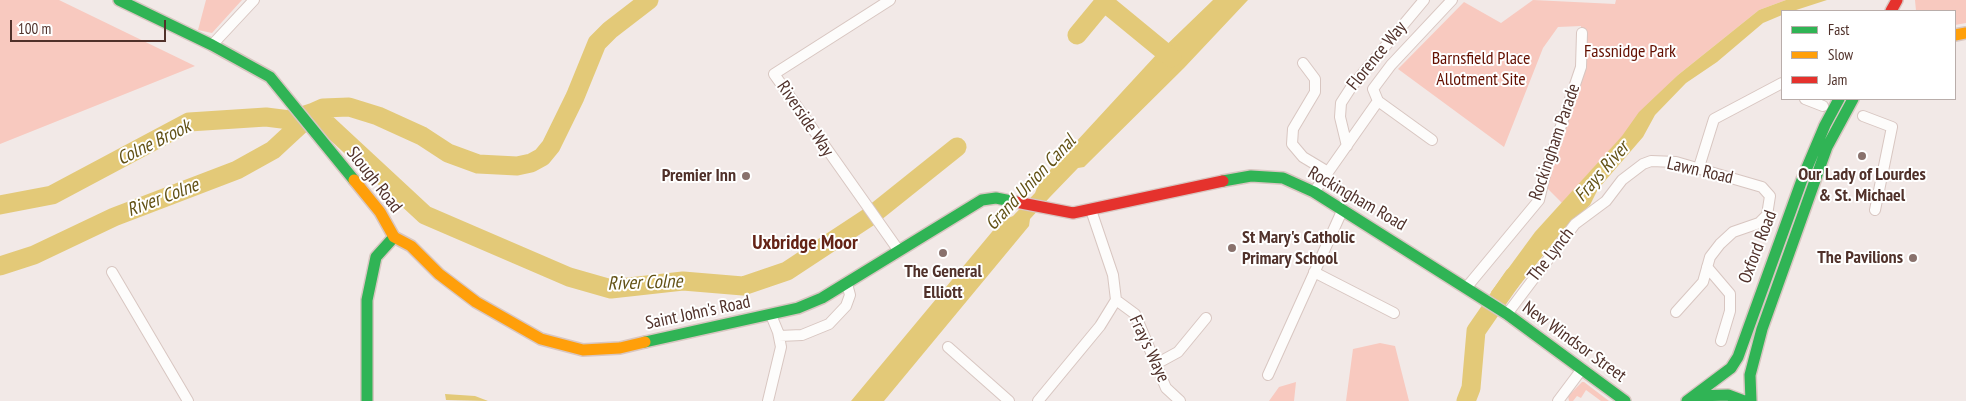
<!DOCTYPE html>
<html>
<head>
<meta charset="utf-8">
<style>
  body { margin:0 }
  #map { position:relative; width:1966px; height:401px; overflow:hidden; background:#f2e9e7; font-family:"PT Sans Narrow",sans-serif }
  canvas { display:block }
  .legend { position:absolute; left:1781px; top:10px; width:175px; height:90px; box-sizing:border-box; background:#fff; border:1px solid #b9adaa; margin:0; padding:6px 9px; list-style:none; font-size:15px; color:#50312a }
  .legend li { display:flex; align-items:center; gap:10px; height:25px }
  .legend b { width:25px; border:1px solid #b9adaa }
  .scale { position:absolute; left:10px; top:20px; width:156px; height:22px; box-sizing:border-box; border:2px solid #50312a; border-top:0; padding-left:6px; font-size:15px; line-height:18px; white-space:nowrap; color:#50312a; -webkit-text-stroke:4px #fff; paint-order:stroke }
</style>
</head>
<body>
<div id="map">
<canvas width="1966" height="401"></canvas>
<ul class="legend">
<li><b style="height:6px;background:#30b455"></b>Fast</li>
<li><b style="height:6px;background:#ff9f0a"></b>Slow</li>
<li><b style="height:6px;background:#e5322d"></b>Jam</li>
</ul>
<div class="scale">100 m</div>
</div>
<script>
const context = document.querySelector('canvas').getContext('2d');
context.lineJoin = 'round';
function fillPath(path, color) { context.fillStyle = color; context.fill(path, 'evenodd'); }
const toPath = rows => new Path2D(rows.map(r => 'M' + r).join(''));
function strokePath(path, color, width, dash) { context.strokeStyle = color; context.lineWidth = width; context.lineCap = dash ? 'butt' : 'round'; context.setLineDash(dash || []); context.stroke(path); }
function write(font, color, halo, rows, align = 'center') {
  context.font = font + ' "PT Sans Narrow",sans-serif'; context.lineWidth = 4; context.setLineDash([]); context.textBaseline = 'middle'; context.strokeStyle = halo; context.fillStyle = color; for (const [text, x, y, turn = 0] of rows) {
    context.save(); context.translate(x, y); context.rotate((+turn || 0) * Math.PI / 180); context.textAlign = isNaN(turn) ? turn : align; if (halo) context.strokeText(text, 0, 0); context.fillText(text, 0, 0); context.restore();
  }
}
fillPath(toPath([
  [0,0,59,0,195,66,0,144],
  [206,0,242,0,212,33,198,30],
  [1533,0,1615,4,1616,0,1786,0,1759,10,1678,75,1562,203,1542,183,1571,103,1581,43,1581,26,1558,27,1543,48,1504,147,1398,69,1464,2,1501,23],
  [1915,0,1966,0,1966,23,1955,25,1955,11,1916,11],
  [1380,343,1395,346,1409,401,1346,401,1353,349],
  [1296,382,1294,401,1269,401,1279,387],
  [1582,382,1584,382,1609,401,1601,401,1586,390,1581,398,1577,396,1573,401,1569,401,1568,396]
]), '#f8c9bf');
fillPath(toPath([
  [1213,0,1248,0,1184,68,1084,167,1078,168,1050,197,1030,219,1029,226,884,401,851,401,1001,221,1013,216,1035,193,1039,183,1051,169,1156,55],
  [1786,0,1827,0,1793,11,1782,11,1782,15,1763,23,1717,62,1686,83,1655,115,1643,137,1598,189,1590,205,1564,229,1507,301,1491,292,1535,232,1622,136,1639,112,1678,75,1759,10],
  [445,394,475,396,488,401,446,400]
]), '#e3c978');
strokePath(toPath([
  [1105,3,1172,58],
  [1077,35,1106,0],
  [0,205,52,195,189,122,266,117,290,120,314,112,425,215,569,277,611,289,683,281,743,286,787,271,872,215,957,147],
  [0,266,34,255,114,217,237,170,273,150,314,112,323,108,349,107,378,116,422,136,448,153,478,164,517,166,531,163,542,157,551,146,575,97,597,43,610,30,649,0],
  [1466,401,1471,388,1476,331,1514,276]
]), '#e3c978', 19);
const street = toPath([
  [890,0,774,74,899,251],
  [212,45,254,0],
  [1303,63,1315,79,1315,92,1293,129,1292,144,1303,157,1328,172],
  [1805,99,1823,106],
  [1378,101,1373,89,1391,65,1452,0],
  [1863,116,1892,127,1875,210],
  [1347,146,1340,117,1341,103,1352,86,1424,0],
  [1699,167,1714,119,1782,83],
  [1314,192,1378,101,1432,140],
  [1707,267,1730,294,1730,311,1721,341],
  [112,272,188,401],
  [1314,272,1394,313],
  [1466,288,1539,200,1547,167,1581,67,1582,33],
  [1116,300,1135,314,1166,388,1180,401],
  [1507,314,1575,224,1606,201,1622,180,1643,164,1651,161,1676,162,1762,187,1770,196,1767,215,1759,223,1733,232,1720,244,1710,257,1703,282,1676,312],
  [779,336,802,335,829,324,846,306,850,295,847,284],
  [948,347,1009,401],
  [1156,364,1178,352,1206,318],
  [1268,375,1342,211],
  [768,401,781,347,778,332,771,315],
  [1038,401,1100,326,1116,300,1113,275,1091,210],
  [1558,401,1582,369]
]);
const fast = toPath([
  [119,0,212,45,270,77,354,180],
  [1223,181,1251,176,1283,178,1314,192,1507,314,1625,401],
  [645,342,798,308,822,298,982,200,996,198,1016,202],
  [1696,396,1728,395,1744,401],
  [367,401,367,300,376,257,394,237],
  [1687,401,1731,368,1738,357,1803,177,1825,125,1839,99],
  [1751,401,1750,375,1762,329,1827,147,1853,99]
]);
const slow = toPath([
  [1955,35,1966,33],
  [354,180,380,212,394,237,411,246,439,274,476,302,541,339,583,350,620,348,645,342]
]);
const jam = toPath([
  [1891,11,1897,0],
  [1016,202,1073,213,1223,181]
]);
strokePath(street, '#d8c6c1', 12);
strokePath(fast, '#d8c6c1', 14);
strokePath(slow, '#d8c6c1', 14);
strokePath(jam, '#d8c6c1', 14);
strokePath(street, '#fdfcfb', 10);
strokePath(fast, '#30b455', 11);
strokePath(slow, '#ff9f0a', 11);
strokePath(jam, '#e5322d', 11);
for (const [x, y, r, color] of [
  [1862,156,5,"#89716c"],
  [746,176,5,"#89716c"],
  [1232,248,5,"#89716c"],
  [943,253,5,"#89716c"],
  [1913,258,5,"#89716c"]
]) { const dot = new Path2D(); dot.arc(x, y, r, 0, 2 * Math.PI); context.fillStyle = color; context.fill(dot); strokePath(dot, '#fff', 2); }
write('18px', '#641001', '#fff', [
  ["Fassnidge Park",1630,52],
  ["Barnsfield Place",1481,59],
  ["Allotment Site",1481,80]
]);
write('18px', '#50312a', '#fff', [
  ["Florence Way",1377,56,-51],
  ["Riverside Way",805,119,56],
  ["Rockingham Parade",1555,142,-71],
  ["Lawn Road",1700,171,13],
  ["Slough Road",374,180,52],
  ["Rockingham Road",1357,199,30],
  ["Oxford Road",1758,247,-69],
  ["The Lynch",1551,255,-52],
  ["Saint John's Road",698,313,-12],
  ["New Windsor Street",1574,342,36],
  ["Fray's Waye",1149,349,65]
]);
write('bold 18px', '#50312a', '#fff', [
  ["Our Lady of Lourdes",1862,175],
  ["& St. Michael",1862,196],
  ["Premier Inn",736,176,"right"],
  ["St Mary's Catholic",1242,238,"left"],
  ["Primary School",1242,259,"left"],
  ["The Pavilions",1903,258,"right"],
  ["The General",943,272],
  ["Elliott",943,293]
]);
write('italic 19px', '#625115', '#fff', [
  ["Colne Brook",154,143,-26],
  ["Frays River",1602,172,-49],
  ["Grand Union Canal",1031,183,-47],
  ["River Colne",163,198,-21],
  ["River Colne",645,283,-2]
]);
write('bold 20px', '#642316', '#fff', [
  ["Uxbridge Moor",805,243]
]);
</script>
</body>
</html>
